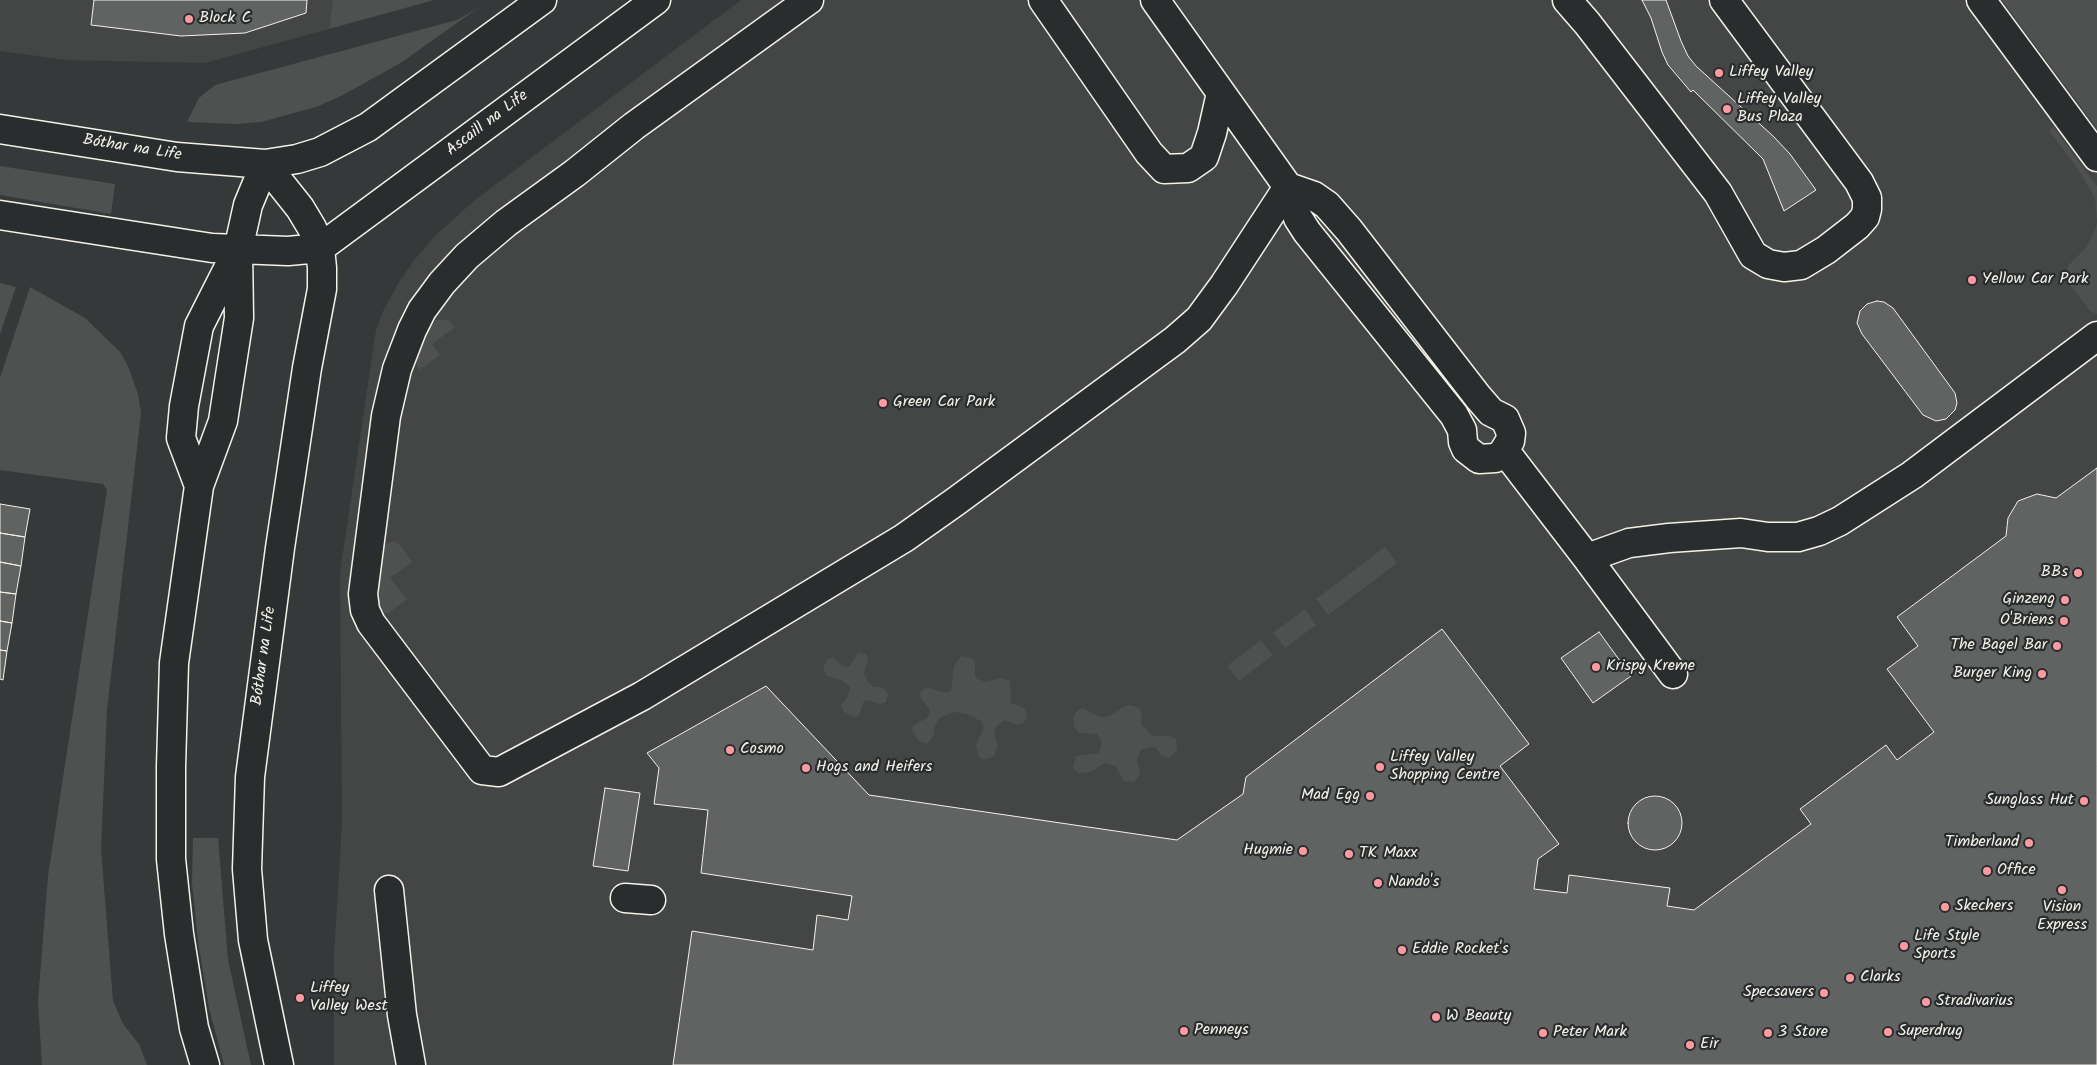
<!DOCTYPE html>
<html>
<head>
<meta charset="utf-8">
<style>
  body { margin:0 }
  canvas { display:block; background:#363939 }
</style>
</head>
<body>
<canvas width="2097" height="1065"></canvas>
<script>
const context = document.querySelector('canvas').getContext('2d');
context.lineJoin = 'round';
function fillPath(path, color) { context.fillStyle = color; context.fill(path, 'evenodd'); }
const toPath = rows => new Path2D(rows.map(r => 'M' + r).join(''));
function strokePath(path, color, width, dash) { context.strokeStyle = color; context.lineWidth = width; context.lineCap = dash ? 'butt' : 'round'; context.setLineDash(dash || []); context.stroke(path); }
function write(font, color, halo, rows, align = 'center') {
  context.font = font + ' Kalam,sans-serif'; context.lineWidth = 4.5; context.setLineDash([]); context.textBaseline = 'middle'; context.strokeStyle = halo; context.fillStyle = color; for (const [text, x, y, turn = 0] of rows) {
    context.save(); context.translate(x, y); context.rotate((+turn || 0) * Math.PI / 180); context.textAlign = isNaN(turn) ? turn : align; if (halo) context.strokeText(text, 0, 0); context.fillText(text, 0, 0); context.restore();
  }
}
fillPath(toPath([
  [0,0,333,0,329,29,205,63,67,60,0,51],
  [741,0,2097,0,2097,1065,334,1065,334,956,342,823,340,573,376,330,384,309,399,282,416,258,437,234,475,200]
]), '#434645');
fillPath(toPath([
  [333,0,434,0,329,29],
  [2002,0,2097,0,2097,128],
  [478,8,402,62,343,95,316,107,261,122,237,124,187,122,199,98,215,85,457,20],
  [2053,127,2097,186,2097,314,2090,311,2065,278,2068,266,2086,248,2095,230,2097,222,2095,198,2081,174,2049,130],
  [0,166,115,184,111,214,0,195],
  [0,283,16,287,0,334],
  [30,287,85,318,120,352,128,366,138,394,141,413,107,710,101,849,113,1001,123,1024,139,1044,147,1065,42,1065,38,1001,48,876,107,490,103,484,0,470,0,378],
  [436,320,446,320,450,321,455,327,432,344,440,355,419,370,416,363,419,351,430,327],
  [394,541,401,546,412,562,390,578,407,599,386,615,378,602,377,595,383,548,386,544],
  [1385,547,1397,563,1328,615,1316,599],
  [1305,609,1316,625,1285,648,1273,633],
  [1261,640,1273,655,1239,681,1227,666],
  [858,653,866,654,868,658,864,674,868,682,874,687,881,687,886,690,888,695,885,703,879,704,869,700,864,701,859,715,855,717,844,712,841,706,848,696,850,687,843,681,826,675,823,667,827,659,833,658,845,667,849,667],
  [961,656,971,658,975,662,975,675,977,679,986,682,1001,678,1010,681,1011,703,1024,708,1026,713,1027,718,1023,723,1018,725,1004,720,995,728,994,734,998,746,994,756,987,759,982,759,978,755,976,744,984,728,981,721,967,714,954,712,939,718,934,728,934,735,927,744,918,740,912,731,913,725,927,718,929,714,929,708,921,699,920,694,922,690,927,687,945,693,951,691,954,666],
  [1130,705,1139,708,1142,715,1141,723,1152,736,1170,736,1176,739,1177,749,1174,754,1168,758,1162,756,1157,749,1151,747,1142,749,1138,756,1137,761,1140,774,1134,782,1123,781,1116,766,1109,764,1104,763,1091,772,1078,773,1073,768,1076,756,1099,753,1102,742,1097,734,1079,733,1074,727,1073,717,1078,710,1083,708,1100,717,1109,716,1125,706],
  [193,838,218,838,228,960,251,1065,224,1065,209,1008,198,941,192,883]
]), '#4e514f');
const building = toPath([
  [94,0,307,0,306,13,245,33,181,36,91,25,94,0],
  [1642,0,1666,0,1681,41,1688,56,1696,66,1773,136,1790,154,1816,190,1784,211,1763,159,1693,90,1691,92,1668,65,1662,52,1651,18,1642,0],
  [1877,301,1884,302,1893,308,1955,393,1957,403,1955,410,1946,419,1936,421,1923,415,1862,334,1857,323,1860,311,1867,304,1877,301],
  [2097,468,2097,1065,673,1065,692,931,813,950,817,915,848,920,852,896,701,873,708,810,654,804,659,768,647,753,766,686,869,795,1177,840,1243,794,1246,777,1442,629,1529,744,1500,766,1559,844,1538,859,1534,889,1567,893,1569,875,1670,888,1667,906,1694,910,1811,824,1800,809,1886,745,1897,760,1934,732,1887,669,1918,646,1897,617,2006,536,2008,518,2018,501,2037,494,2056,498,2097,468],
  [0,504,30,509,25,537,0,533,0,504],
  [0,533,25,537,21,566,0,562,0,533],
  [0,562,21,566,16,594,0,592,0,562],
  [0,592,16,594,12,623,0,621,0,592],
  [0,621,12,623,7,651,0,650,0,621],
  [1599,632,1631,676,1593,703,1561,658,1599,632],
  [0,650,7,651,3,680,0,679,0,650],
  [605,788,640,793,628,871,593,866,605,788],
  '1628 823a27 27 0 1 1 54 0a27 27 0 1 1-54 0Z'
]);
fillPath(building, '#616362');
strokePath(building, '#f4f1e8', 1);
const minor = toPath([
  [809,0,634,126,575,173,506,223,467,256,442,283,422,310,412,330,397,369,386,416,363,594,365,610,371,623,482,770,499,772,642,696,904,538,955,502,1175,340,1199,319,1224,285,1288,187],
  [1043,0,1149,153,1164,169,1188,168,1204,157,1212,133,1221,93],
  [1155,0,1288,187,1298,218,1307,232,1454,415,1462,430,1463,442,1466,449,1479,459,1495,458,1502,454,1510,441,1511,433,1505,419,1491,412,1478,397,1349,230,1327,205,1314,196,1288,187],
  [1567,0,1587,23,1718,193,1753,255,1768,264,1784,267,1801,265,1826,250,1857,226,1865,217,1867,209,1867,198,1859,182,1724,0],
  [1981,0,2097,157],
  [0,129,177,157,265,164,297,159,320,152,368,127,542,0],
  [265,164,300,208,312,228,320,248,322,268,322,289,307,368,280,548,250,777,247,869,253,940,279,1065],
  [0,215,212,248,288,251,320,248],
  [320,248,656,0],
  [1505,451,1587,558,1673,674],
  [199,486,181,438,184,406,199,326,236,253],
  [1587,558,1629,543,1669,538,1741,533,1768,537,1798,537,1819,531,1840,521,1912,475,2097,336],
  [389,890,402,1015,411,1065],
  [625,898,651,900],
  [205,1065,194,1028,179,934,171,859,171,767,174,663,199,486,223,421,229,382,239,318,238,250,248,205,265,164]
]);
strokePath(minor, '#f4f1e8', 31);
strokePath(minor, '#2a2d2e', 28);
for (const [x, y, r, color] of [
  [189,19,5,"#ff9aa2"],
  [1719,73,5,"#ff9aa2"],
  [1727,109,5,"#ff9aa2"],
  [1972,280,5,"#ff9aa2"],
  [883,403,5,"#ff9aa2"],
  [2078,573,5,"#ff9aa2"],
  [2065,600,5,"#ff9aa2"],
  [2064,621,5,"#ff9aa2"],
  [2057,646,5,"#ff9aa2"],
  [1596,667,5,"#ff9aa2"],
  [2042,674,5,"#ff9aa2"],
  [730,750,5,"#ff9aa2"],
  [1380,767,5,"#ff9aa2"],
  [806,768,5,"#ff9aa2"],
  [1370,796,5,"#ff9aa2"],
  [2084,801,5,"#ff9aa2"],
  [2029,843,5,"#ff9aa2"],
  [1303,851,5,"#ff9aa2"],
  [1349,854,5,"#ff9aa2"],
  [1987,871,5,"#ff9aa2"],
  [1378,883,5,"#ff9aa2"],
  [2062,890,5,"#ff9aa2"],
  [1945,907,5,"#ff9aa2"],
  [1904,946,5,"#ff9aa2"],
  [1402,950,5,"#ff9aa2"],
  [1850,978,5,"#ff9aa2"],
  [1824,993,5,"#ff9aa2"],
  [300,998,5,"#ff9aa2"],
  [1926,1002,5,"#ff9aa2"],
  [1436,1017,5,"#ff9aa2"],
  [1184,1031,5,"#ff9aa2"],
  [1888,1032,5,"#ff9aa2"],
  [1543,1033,5,"#ff9aa2"],
  [1768,1033,5,"#ff9aa2"],
  [1690,1045,5,"#ff9aa2"]
]) { const dot = new Path2D(); dot.arc(x, y, r, 0, 2 * Math.PI); context.fillStyle = color; context.fill(dot); strokePath(dot, '#2a2d2e', 2); }
write('16px', '#f4f1e8', '#2a2d2e', [
  ["Block C",199,19],
  ["Liffey Valley",1729,73],
  ["Liffey Valley",1737,100],
  ["Bus Plaza",1737,118],
  ["Yellow Car Park",1982,280],
  ["Green Car Park",893,403],
  ["BBs",2068,573,"right"],
  ["Ginzeng",2055,600,"right"],
  ["O'Briens",2054,621,"right"],
  ["The Bagel Bar",2047,646,"right"],
  ["Krispy Kreme",1606,667],
  ["Burger King",2032,674,"right"],
  ["Cosmo",740,750],
  ["Liffey Valley",1390,758],
  ["Shopping Centre",1390,776],
  ["Hogs and Heifers",816,768],
  ["Mad Egg",1360,796,"right"],
  ["Sunglass Hut",2074,801,"right"],
  ["Timberland",2019,843,"right"],
  ["Hugmie",1293,851,"right"],
  ["TK Maxx",1359,854],
  ["Office",1997,871],
  ["Nando's",1388,883],
  ["Skechers",1955,907],
  ["Vision",2062,908,"center"],
  ["Express",2062,926,"center"],
  ["Life Style",1914,937],
  ["Sports",1914,955],
  ["Eddie Rocket's",1412,950],
  ["Clarks",1860,978],
  ["Liffey",310,989],
  ["Valley West",310,1007],
  ["Specsavers",1814,993,"right"],
  ["Stradivarius",1936,1002],
  ["W Beauty",1446,1017],
  ["Penneys",1194,1031],
  ["Superdrug",1898,1032],
  ["Peter Mark",1553,1033],
  ["3 Store",1778,1033],
  ["Eir",1700,1045]
], 'left');
write('16px', '#f4f1e8', '#2a2d2e', [
  ["Ascaill na Life",488,124,-37],
  ["Bóthar na Life",132,149,9],
  ["Bóthar na Life",265,656,-82]
]);
</script>
</body>
</html>
